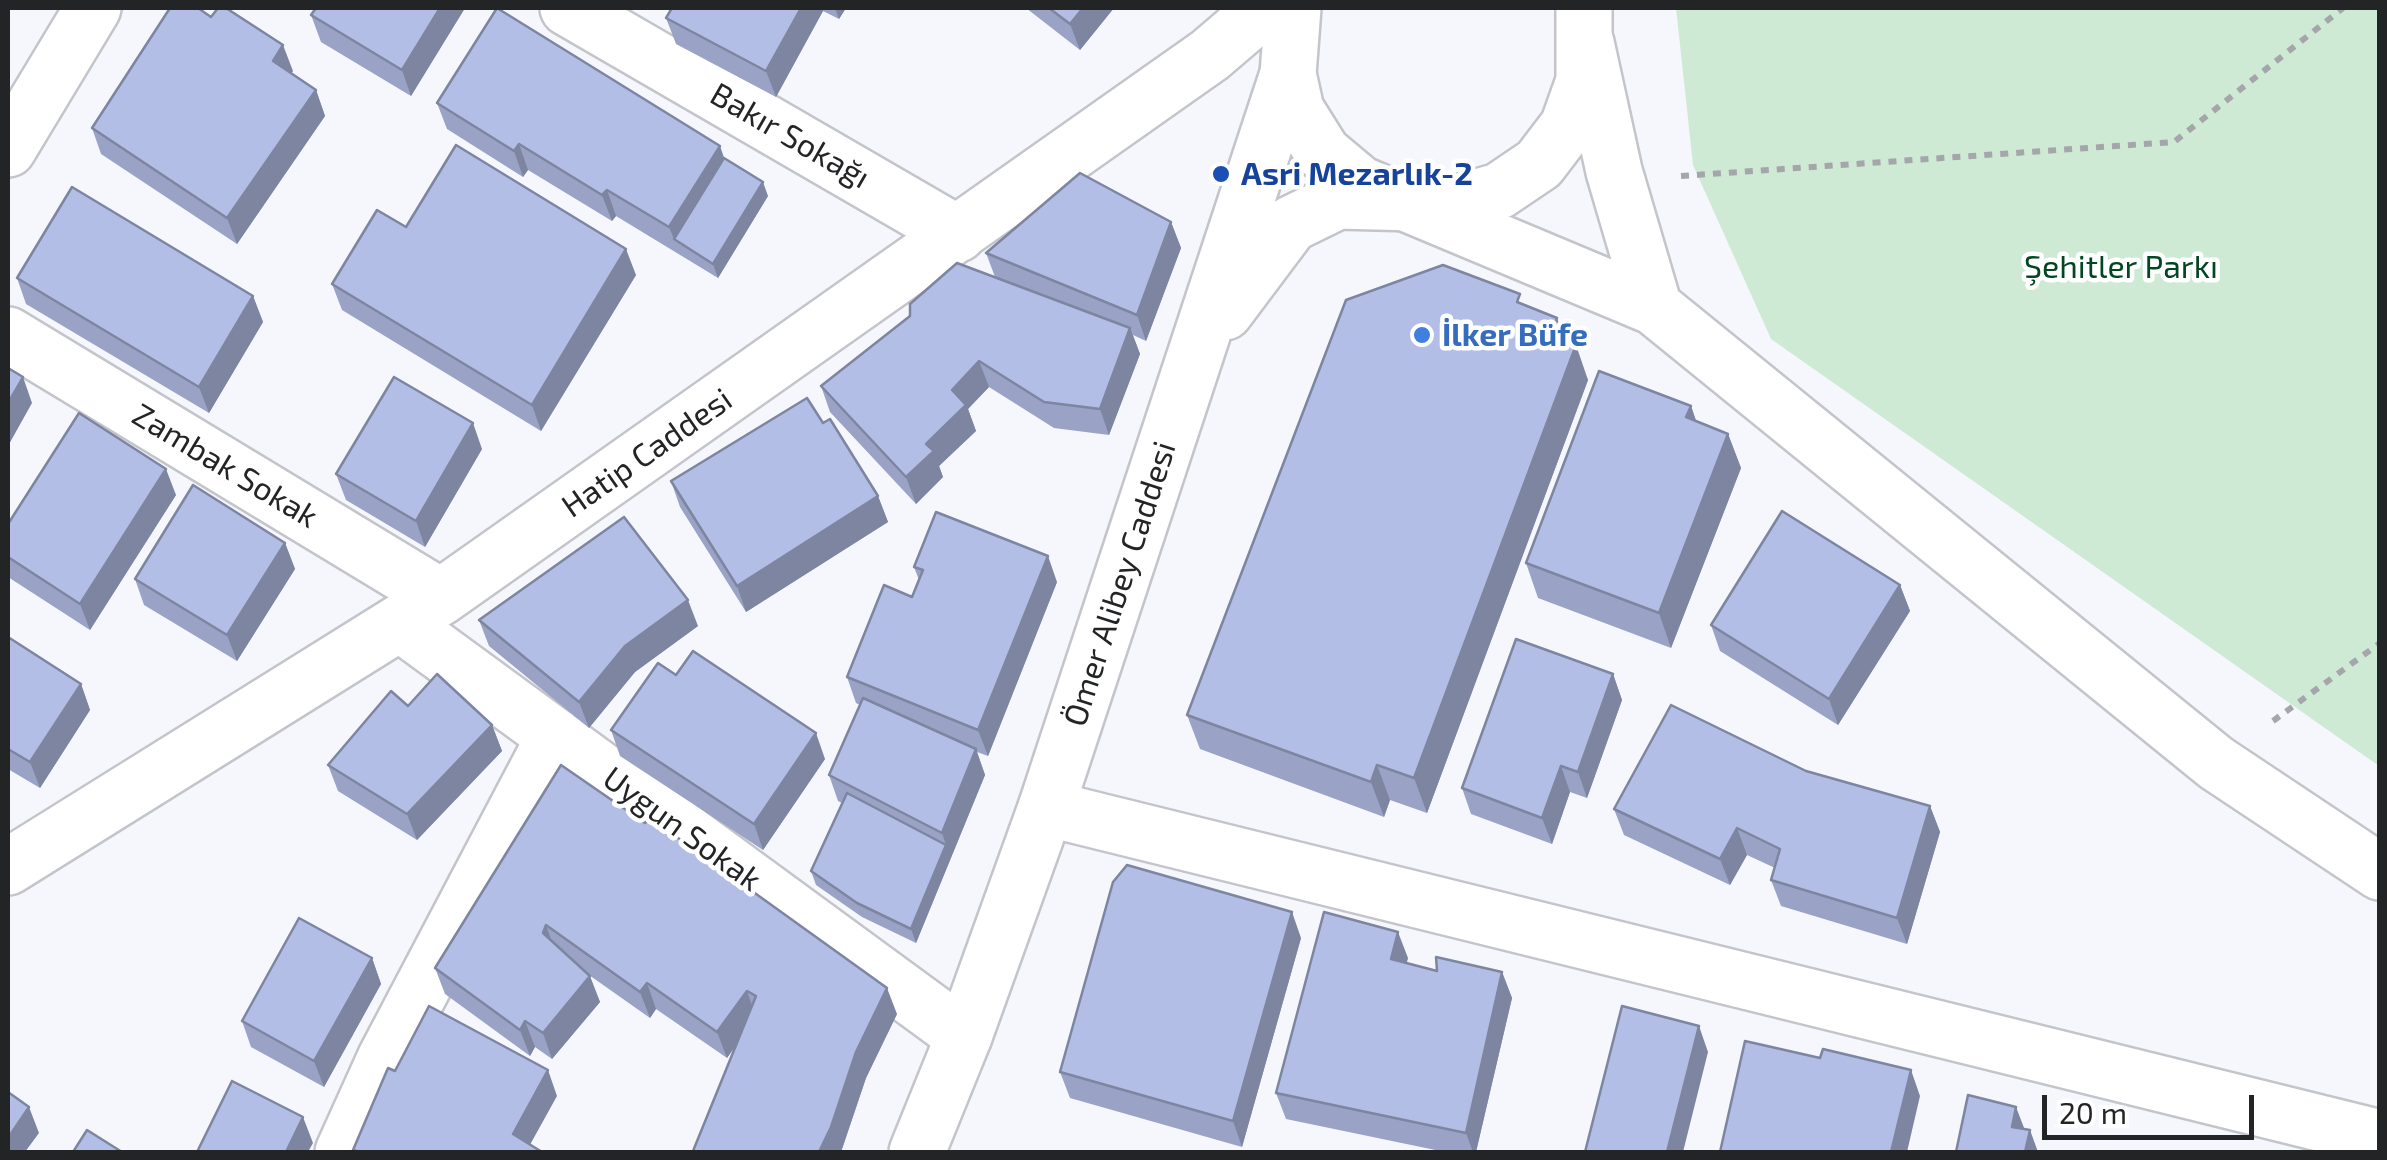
<!DOCTYPE html>
<html>
<head>
<meta charset="utf-8">
<style>
  body { margin:0 }
  #map { position:relative; width:2387px; height:1160px; overflow:hidden; background:#f5f7fd; font-family:"Exo 2",sans-serif }
  canvas { display:block }
  .frame { position:absolute; inset:0; border:10px solid #232426; pointer-events:none }
  .scale { position:absolute; left:2042px; top:1095px; width:212px; height:45px; box-sizing:border-box; border:5px solid #232426; border-top:0; padding-left:12px; font-size:30px; line-height:35px; white-space:nowrap; color:#232426; -webkit-text-stroke:8px #fff; paint-order:stroke }
</style>
</head>
<body>
<div id="map">
<canvas width="2387" height="1160"></canvas>
<div class="frame"></div>
<div class="scale">20 m</div>
</div>
<script>
const context = document.querySelector('canvas').getContext('2d');
context.lineJoin = 'round';
function fillPath(path, color) { context.fillStyle = color; context.fill(path, 'evenodd'); }
const toPath = rows => new Path2D(rows.map(r => 'M' + r).join(''));
function strokePath(path, color, width, dash) { context.strokeStyle = color; context.lineWidth = width; context.lineCap = dash ? 'butt' : 'round'; context.setLineDash(dash || []); context.stroke(path); }
function write(font, color, halo, rows, align = 'center') {
  context.font = font + ' "Exo 2",sans-serif'; context.lineWidth = 9; context.setLineDash([]); context.textBaseline = 'middle'; context.strokeStyle = halo; context.fillStyle = color; for (const [text, x, y, turn = 0] of rows) {
    context.save(); context.translate(x, y); context.rotate((+turn || 0) * Math.PI / 180); context.textAlign = isNaN(turn) ? turn : align; if (halo) context.strokeText(text, 0, 0); context.fillText(text, 0, 0); context.restore();
  }
}
fillPath(toPath([
  [1676,8,2379,8,2379,766,1771,339,1693,165]
]), '#ceead5');
const street = toPath([
  [568,8,958,234],
  [1586,43,1614,171,1654,307],
  [1288,74,1296,110,1323,153,1360,184,1654,307,2216,763,2380,872],
  [8,149,93,8],
  [8,335,441,597],
  [400,623,964,1036],
  [1046,808,2380,1138],
  [8,867,441,597,1210,55,1265,8],
  [343,1152,385,1059,555,736]
]);
const secondary = toPath([
  [1225,312,1291,224,1338,201,1453,204,1499,191,1539,164,1568,126,1584,81,1584,8],
  [917,1152,964,1036,1046,808,1288,74,1293,8]
]);
strokePath(street, '#c4c5cb', 60);
strokePath(secondary, '#c4c5cb', 60);
strokePath(toPath([
  [1681,176,2174,142,2343,8],
  [2273,721,2380,643]
]), '#a4a6aa', 6, [8, 8]);
strokePath(street, '#fff', 55);
strokePath(secondary, '#fff', 55);
fillPath(toPath([
  [316,8,465,8,411,96,321,42,311,15],
  [672,8,846,8,839,19,823,11,776,97,676,44,666,18],
  [1026,8,1114,8,1080,50],
  [293,71,291,73,316,90,325,116,237,244,101,154,92,128],
  [437,103,724,158,768,196,718,278,616,216,612,221,528,170,523,177,447,129],
  [1171,222,1181,248,1146,341,1133,335,1140,354,1109,435,1054,428,989,387,968,409,976,431,939,466,943,477,916,504,830,412,821,386,995,277,986,253],
  [406,227,636,275,541,431,342,310,332,284],
  [17,278,253,296,263,322,209,413,26,304],
  [1524,305,1566,341,1588,380,1427,813,1390,800,1384,817,1200,749,1187,715],
  [1691,406,1696,421,1728,434,1741,468,1671,648,1538,598,1526,563],
  [823,423,878,496,888,522,746,612,680,507,671,481],
  [482,449,425,547,346,500,336,474],
  [176,495,90,630,8,577,8,524],
  [285,543,295,569,237,661,144,605,135,579],
  [914,567,1057,582,988,756,977,752,985,775,916,943,862,917,816,885,811,871,842,803,838,801,829,775,860,705,856,703,847,677,912,597,919,580],
  [1900,585,1910,611,1838,725,1720,651,1711,625],
  [479,620,698,626,635,672,589,728,489,646],
  [8,637,81,684,90,710,40,788,8,769],
  [1613,674,1622,700,1587,798,1570,792,1552,844,1471,814,1462,788],
  [676,675,825,759,763,850,620,756,611,730],
  [408,706,492,725,502,751,417,840,338,791,328,765],
  [561,765,897,1014,866,1078,841,1152,694,1152,693,1151,736,1045,727,1058,656,1009,650,1018,589,975,600,1002,552,1059,535,1047,530,1056,445,994,435,968],
  [1806,771,1930,806,1940,832,1907,944,1781,906,1771,880,1775,868,1747,855,1730,885,1624,835,1614,809],
  [1301,938,1242,1147,1070,1098,1060,1072],
  [372,958,381,984,324,1087,251,1047,242,1021],
  [1408,958,1406,963,1437,971,1502,972,1512,998,1476,1152,1445,1152,1286,1119,1276,1093]
]), '#9aa3c6');
fillPath(toPath([
  [440,8,465,8,411,96,402,70],
  [801,8,822,8,823,11,776,97,766,71],
  [835,8,846,8,839,19],
  [1083,8,1114,8,1080,50,1070,24],
  [283,45,293,71,282,87,273,61],
  [316,90,325,116,237,244,227,218],
  [519,144,528,170,523,177,514,151],
  [720,146,729,172,674,239,669,227],
  [763,182,768,196,718,278,713,264],
  [607,190,616,216,612,221,602,195],
  [1171,222,1181,248,1146,341,1137,315],
  [626,249,636,275,541,431,532,405],
  [253,296,263,322,209,413,199,387],
  [1557,318,1570,353,1550,335],
  [1130,328,1140,354,1109,435,1100,409],
  [1576,345,1588,380,1427,813,1414,778],
  [979,361,989,387,968,409,976,431,939,466,943,477,916,504,906,477,926,444,952,390],
  [23,377,32,403,8,446,8,403],
  [1691,406,1703,441,1686,417],
  [473,423,482,449,425,547,416,521],
  [1728,434,1741,468,1671,648,1659,613],
  [166,469,176,495,90,630,80,604],
  [878,496,888,522,746,612,737,586],
  [285,543,295,569,237,661,227,635],
  [1048,556,1057,582,988,756,978,730],
  [1900,585,1910,611,1838,725,1829,699],
  [688,600,698,626,635,672,589,728,579,702,625,646],
  [1613,674,1622,700,1587,798,1578,772],
  [81,684,90,710,40,788,30,762],
  [492,725,502,751,417,840,407,814],
  [816,733,825,759,763,850,754,824],
  [976,749,985,775,916,943,911,929,946,845,942,833],
  [1377,765,1390,800,1384,817,1371,782],
  [1561,766,1570,792,1552,844,1542,818],
  [1930,806,1940,832,1907,944,1897,918],
  [1737,828,1747,855,1730,885,1720,859],
  [1292,912,1301,938,1242,1147,1233,1121],
  [546,925,555,951,543,933],
  [1398,932,1408,958,1401,985,1391,959],
  [372,958,381,984,324,1087,314,1061],
  [1502,972,1512,998,1476,1152,1473,1152,1466,1133],
  [590,976,600,1002,552,1059,543,1033],
  [647,983,656,1009,650,1018,640,992],
  [887,988,897,1014,866,1078,841,1152,819,1152,856,1052],
  [747,991,756,1017,727,1058,717,1032],
  [525,1021,535,1047,530,1056,520,1030],
  [1699,1026,1708,1052,1683,1152,1667,1152],
  [548,1070,557,1096,526,1152,513,1134],
  [1911,1070,1920,1096,1907,1152,1891,1152],
  [29,1107,39,1133,25,1152,8,1152,8,1138],
  [2016,1107,2026,1133,2012,1127],
  [303,1117,313,1143,308,1152,286,1152],
  [2030,1130,2038,1152,2025,1152]
]), '#7d85a1');
const building = toPath([
  [170,8,198,8,211,17,218,8,226,8,283,45,273,61,316,90,227,218,92,128,170,8],
  [316,8,440,8,402,70,311,15,316,8],
  [497,8,720,146,669,227,607,190,602,195,519,144,514,151,437,103,497,8],
  [672,8,801,8,766,71,666,18,672,8],
  [1049,8,1083,8,1070,24,1049,8],
  [456,145,626,249,532,405,332,284,377,210,406,227,456,145],
  [724,158,763,182,713,264,674,239,724,158],
  [1080,173,1171,222,1137,315,986,253,1080,173],
  [72,187,253,296,199,387,17,278,72,187],
  [957,263,1130,328,1100,409,1044,402,979,361,952,390,966,405,926,444,934,451,906,477,821,386,910,316,910,304,957,263],
  [1443,265,1520,294,1517,302,1557,318,1550,335,1576,345,1414,778,1377,765,1371,782,1187,715,1346,300,1443,265],
  [8,368,23,377,8,403,8,368],
  [1599,371,1691,406,1686,417,1728,434,1659,613,1526,563,1599,371],
  [394,377,473,423,416,521,336,474,394,377],
  [807,398,823,423,830,419,878,496,737,586,671,481,807,398],
  [79,413,166,469,80,604,8,557,8,524,79,413],
  [193,485,285,543,227,635,135,579,193,485],
  [1782,511,1900,585,1829,699,1711,625,1782,511],
  [936,512,1048,556,978,730,847,677,884,585,912,597,923,570,914,567,936,512],
  [624,517,688,600,625,646,579,702,479,620,624,517],
  [8,637,81,684,30,762,8,749,8,637],
  [1516,639,1613,674,1578,772,1561,766,1542,818,1462,788,1516,639],
  [693,651,816,733,754,824,611,730,658,663,676,675,693,651],
  [437,674,492,725,407,814,328,765,391,691,408,706,437,674],
  [863,698,976,749,942,833,829,775,863,698],
  [1671,705,1806,771,1930,806,1897,918,1771,880,1780,849,1737,828,1720,859,1614,809,1671,705],
  [561,765,645,823,649,817,887,988,856,1052,831,1127,819,1152,697,1152,693,1151,756,996,747,991,717,1032,647,983,640,992,546,925,543,933,590,976,543,1033,525,1021,520,1030,435,968,561,765],
  [847,793,946,845,911,929,857,903,811,871,847,793],
  [1127,865,1292,912,1233,1121,1060,1072,1113,882,1127,865],
  [1324,912,1398,932,1391,959,1437,971,1436,957,1502,972,1466,1133,1276,1093,1324,912],
  [299,918,372,958,314,1061,242,1021,299,918],
  [429,1006,548,1070,513,1134,542,1152,360,1152,353,1150,388,1068,395,1071,429,1006],
  [1622,1006,1699,1026,1667,1152,1585,1152,1622,1006],
  [1745,1041,1820,1058,1823,1049,1911,1070,1891,1152,1720,1152,1745,1041],
  [232,1081,303,1117,286,1152,197,1152,232,1081],
  [8,1092,29,1107,8,1138,8,1092],
  [1968,1095,2016,1107,2012,1127,2030,1130,2025,1152,1956,1152,1968,1095],
  [87,1130,122,1152,73,1152,87,1130]
]);
fillPath(building, '#b3bee6');
strokePath(building, '#7d85a1', 2.5);
for (const [x, y, r, color] of [
  [1221,174,10,"#1a4fb4"],
  [1422,335,10,"#3f7fe0"]
]) { const dot = new Path2D(); dot.arc(x, y, r, 0, 2 * Math.PI); context.fillStyle = color; context.fill(dot); strokePath(dot, '#fff', 4); }
write('32px', '#232426', '#fff', [
  ["Bakır Sokağı",790,136,30],
  ["Hatip Caddesi",647,453,-35],
  ["Zambak Sokak",225,466,31],
  ["Ömer Alibey Caddesi",1120,584,-72],
  ["Uygun Sokak",682,829,36]
]);
write('bold 32px', '#164399', '#fff', [
  ["Asri Mezarlık-2",1241,174]
], 'left');
write('32px', '#034622', '#fff', [
  ["Şehitler Parkı",2121,267]
]);
write('bold 32px', '#366cbe', '#fff', [
  ["İlker Büfe",1442,335]
], 'left');
</script>
</body>
</html>
